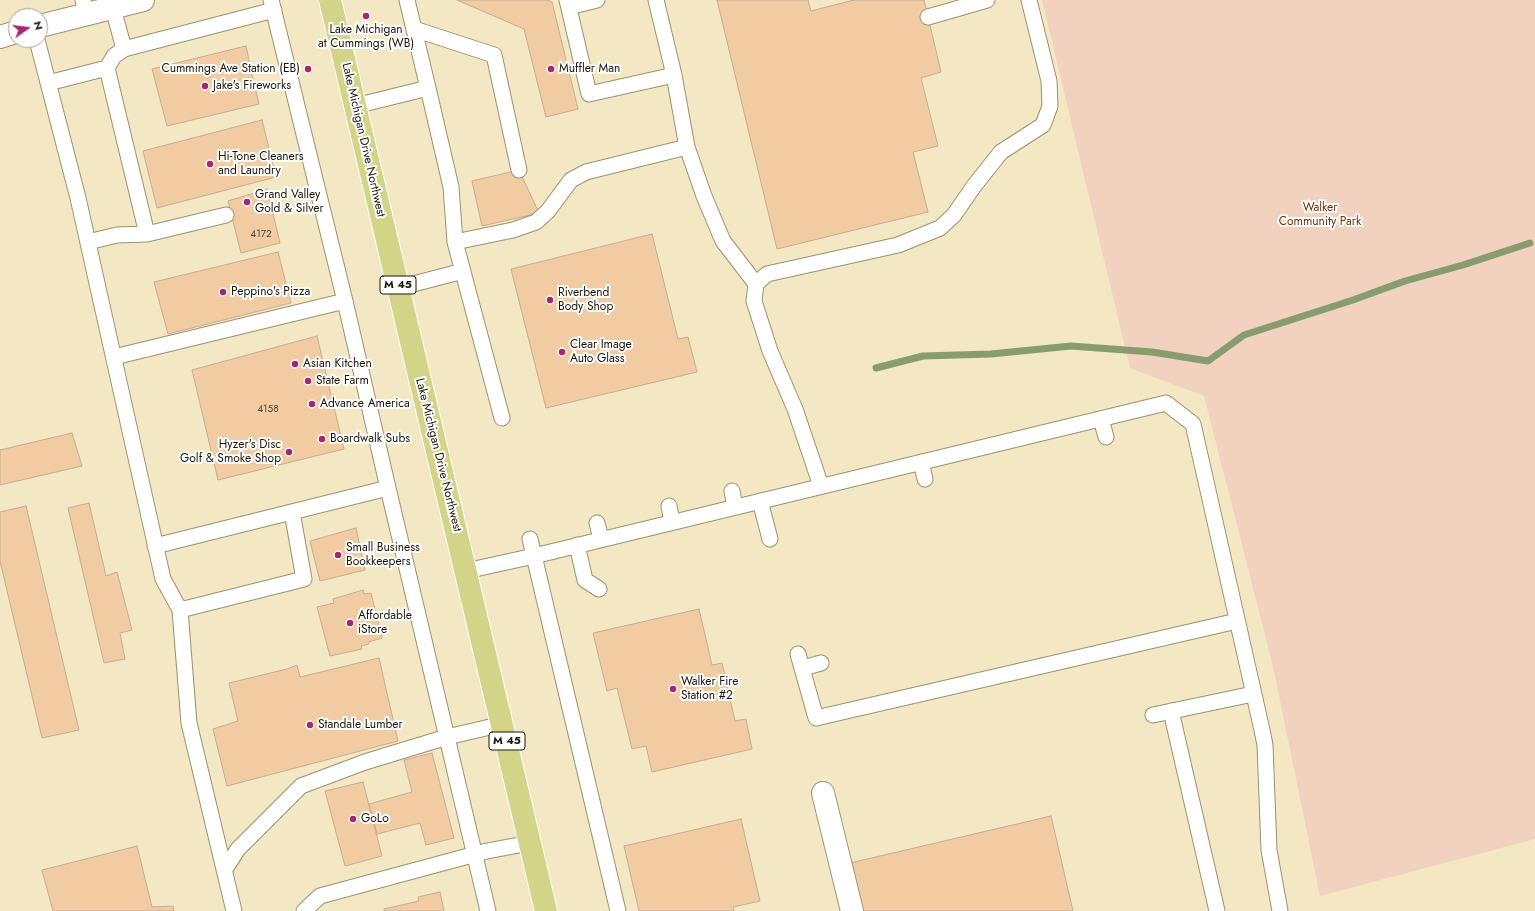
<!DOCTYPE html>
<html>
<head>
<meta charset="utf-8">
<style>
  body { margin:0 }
  #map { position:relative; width:1535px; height:911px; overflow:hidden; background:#f4e7c3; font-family:Jost,sans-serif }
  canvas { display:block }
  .north { position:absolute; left:8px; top:8px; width:40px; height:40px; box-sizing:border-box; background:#fff; border:1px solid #a4a29d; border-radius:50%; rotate:76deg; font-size:11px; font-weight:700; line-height:16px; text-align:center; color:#1b1609 }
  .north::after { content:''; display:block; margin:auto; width:14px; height:18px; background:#a9256e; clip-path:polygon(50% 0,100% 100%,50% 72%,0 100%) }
</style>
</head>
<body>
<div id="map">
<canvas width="1535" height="911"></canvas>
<div class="north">N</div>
</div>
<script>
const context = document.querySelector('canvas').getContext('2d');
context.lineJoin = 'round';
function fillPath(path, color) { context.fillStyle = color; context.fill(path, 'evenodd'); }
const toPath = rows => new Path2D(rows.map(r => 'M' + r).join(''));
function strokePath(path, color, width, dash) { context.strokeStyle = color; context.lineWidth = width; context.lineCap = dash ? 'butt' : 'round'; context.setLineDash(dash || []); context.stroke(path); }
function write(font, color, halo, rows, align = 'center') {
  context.font = font + ' Jost,sans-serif'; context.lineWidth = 4; context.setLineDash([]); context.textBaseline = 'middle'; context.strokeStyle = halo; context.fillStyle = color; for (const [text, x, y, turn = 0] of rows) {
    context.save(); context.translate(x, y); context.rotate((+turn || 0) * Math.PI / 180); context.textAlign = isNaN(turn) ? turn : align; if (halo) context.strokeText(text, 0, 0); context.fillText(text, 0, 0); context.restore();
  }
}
fillPath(toPath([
  [1042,0,1535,0,1535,839,1320,896,1273,666,1204,396,1130,368]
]), '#f2d1be');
strokePath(toPath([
  [876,368,923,356,991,354,1071,346,1152,352,1208,361,1244,335,1353,300,1405,281,1463,265,1530,243]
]), '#879d70', 7);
const building = toPath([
  [457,0,547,0,552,2,578,109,546,117,524,29,457,0],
  [717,0,808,0,811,11,854,0,924,0,941,72,921,78,938,146,913,152,928,212,777,249,717,0],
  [246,46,252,75,259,104,167,126,152,69,246,46],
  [262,120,276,177,157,208,143,151,262,120],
  [519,170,539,213,482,226,472,181,519,170],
  [267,189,280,243,241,253,228,201,267,189],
  [652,234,678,339,688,337,697,372,546,408,511,269,652,234],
  [278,252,291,303,168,334,154,282,278,252],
  [317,336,344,449,218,480,192,370,317,336],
  [72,433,82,466,0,485,0,450,72,433],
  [89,503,106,576,117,572,132,630,120,633,125,659,104,663,68,508,89,503],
  [26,506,79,730,42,738,0,561,0,512,26,506],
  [356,528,365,570,320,581,310,541,356,528],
  [363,590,364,594,371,593,382,638,369,642,369,644,361,646,362,649,330,656,317,607,334,603,333,599,363,590],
  [699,609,712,665,722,663,735,721,746,719,752,749,652,772,646,746,632,749,617,688,607,691,593,633,699,609],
  [379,658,398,741,227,786,213,729,238,721,229,683,287,669,297,665,300,677,379,658],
  [432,753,454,838,426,845,420,823,377,834,369,804,412,792,404,760,432,753],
  [363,782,382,856,345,866,325,791,363,782],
  [1051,816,1073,911,862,911,850,863,1051,816],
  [741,819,760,901,733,907,734,911,639,911,624,846,741,819],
  [137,846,152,907,173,906,174,911,53,911,42,870,137,846],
  [440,892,444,911,384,911,384,909,419,901,418,897,440,892]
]);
fillPath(building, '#f1cca2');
strokePath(building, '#c6ac90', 1);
const service = toPath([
  [83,0,86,14],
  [271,0,345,301,388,488,488,911],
  [567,0,589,94,674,75,656,0],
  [569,7,597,0],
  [113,8,124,49],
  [928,17,987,0],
  [414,29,494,55,519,170],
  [37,40,78,198,163,579,180,610,189,723,234,911],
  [674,75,687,147,704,196,723,241,756,284],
  [48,83,107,68],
  [428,88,451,187,455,242,502,418],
  [355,106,428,88,407,0],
  [147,234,226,215],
  [88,242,117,235,147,234,107,68,114,56,124,49,274,10],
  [455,242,513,230,536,222,548,211,571,180,586,172,687,147],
  [398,288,463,271],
  [114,357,345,301],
  [1101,419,1106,437],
  [921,462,925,479],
  [821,486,795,409,770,351,754,301,756,284,767,274,898,245,940,228,954,215,974,186,1001,152,1043,125,1050,106,1049,81,1029,0],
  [732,491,735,507],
  [760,501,770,539],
  [669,506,672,522],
  [597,523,601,539],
  [530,539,618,911],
  [577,545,585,580,599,589],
  [155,546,388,488],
  [466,571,534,556,1166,403,1193,424,1262,730,1265,745,1269,850,1280,911],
  [180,610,304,579,292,512],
  [798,654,816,718,1237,621],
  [803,668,821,663],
  [1171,711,1217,911],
  [1153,715,1253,694],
  [225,869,238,849,301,786,365,762,447,737,503,724],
  [304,911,320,896,487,851,530,843]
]);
const minor = toPath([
  [40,26,143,0],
  [0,37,16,32],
  [823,793,852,911]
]);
const trunk = toPath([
  [330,0,546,911]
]);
strokePath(service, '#9d916f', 17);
strokePath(minor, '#9d916f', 24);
strokePath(trunk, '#fff', 24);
strokePath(service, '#fff', 15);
strokePath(minor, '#fff', 22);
strokePath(trunk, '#d3d487', 22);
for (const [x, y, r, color] of [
  [366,16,4,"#a9256e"],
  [308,69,4,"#a9256e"],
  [551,69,4,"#a9256e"],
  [205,86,4,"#a9256e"],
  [210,164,4,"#a9256e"],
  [247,202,4,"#a9256e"],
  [223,292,4,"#a9256e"],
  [550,300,4,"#a9256e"],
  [562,352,4,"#a9256e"],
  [295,364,4,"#a9256e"],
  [308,381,4,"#a9256e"],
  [312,404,4,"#a9256e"],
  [322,439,4,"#a9256e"],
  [289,452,4,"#a9256e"],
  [338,555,4,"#a9256e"],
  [350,623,4,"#a9256e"],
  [673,689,4,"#a9256e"],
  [310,725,4,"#a9256e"],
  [353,819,4,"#a9256e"]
]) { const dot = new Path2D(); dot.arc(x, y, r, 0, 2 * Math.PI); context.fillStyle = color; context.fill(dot); strokePath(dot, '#fff', 1.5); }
write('10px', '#50442f', null, [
  ["4172",261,235],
  ["4158",268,410]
]);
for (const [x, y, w] of [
  [398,285,36],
  [507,741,36]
]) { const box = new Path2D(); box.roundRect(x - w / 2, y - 9, w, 18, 3); context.fillStyle = '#fff'; context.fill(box); strokePath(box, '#1b1609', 1); }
write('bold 11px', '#1b1609', null, [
  ["M 45",398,285],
  ["M 45",507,741]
]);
write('12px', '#1b1609', '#fff', [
  ["Lake Michigan",366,30,"center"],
  ["at Cummings (WB)",366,44,"center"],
  ["Cummings Ave Station (EB)",300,69,"right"],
  ["Muffler Man",559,69],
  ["Jake's Fireworks",213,86],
  ["Hi-Tone Cleaners",218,157],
  ["and Laundry",218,171],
  ["Grand Valley",255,195],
  ["Gold & Silver",255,209],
  ["Peppino's Pizza",231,292],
  ["Riverbend",558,293],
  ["Body Shop",558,307],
  ["Clear Image",570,345],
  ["Auto Glass",570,359],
  ["Asian Kitchen",303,364],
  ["State Farm",316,381],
  ["Advance America",320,404],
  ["Boardwalk Subs",330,439],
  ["Hyzer's Disc",281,445,"right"],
  ["Golf & Smoke Shop",281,459,"right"],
  ["Small Business",346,548],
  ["Bookkeepers",346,562],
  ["Affordable",358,616],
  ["iStore",358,630],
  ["Walker Fire",681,682],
  ["Station #2",681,696],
  ["Standale Lumber",318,725],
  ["GoLo",361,819]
], 'left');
write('12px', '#1b1609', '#fff', [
  ["Lake Michigan Drive Northwest",363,140,77],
  ["Lake Michigan Drive Northwest",438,455,76]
]);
write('12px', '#703406', '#fff', [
  ["Walker",1320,208],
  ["Community Park",1320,222]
]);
</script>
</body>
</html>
